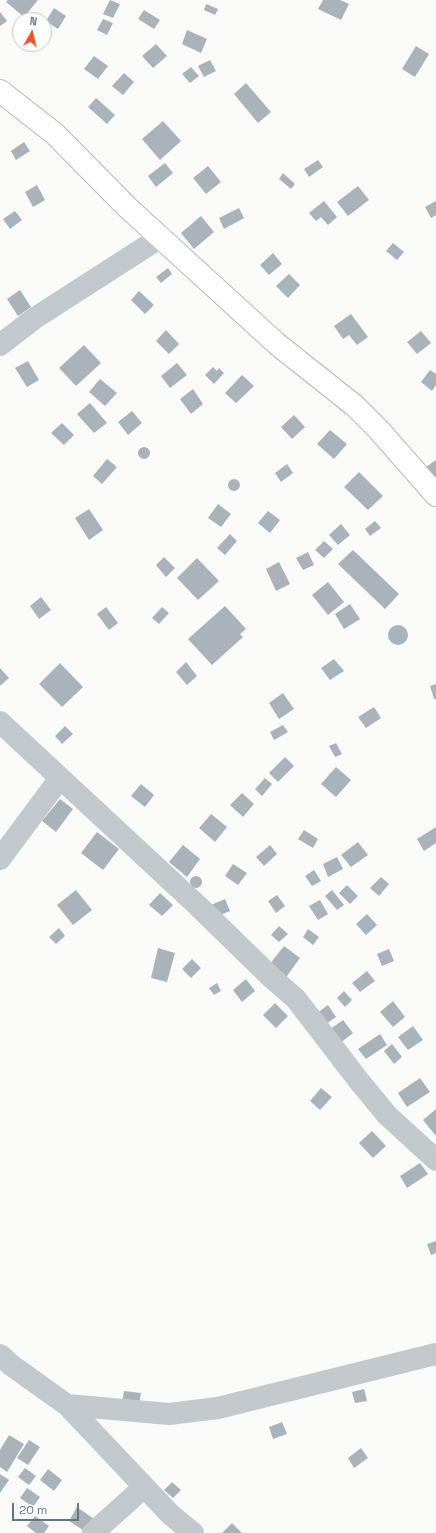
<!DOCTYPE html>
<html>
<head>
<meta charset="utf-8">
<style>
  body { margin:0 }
  #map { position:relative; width:436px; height:1533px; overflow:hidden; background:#fafaf8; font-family:"Space Grotesk",sans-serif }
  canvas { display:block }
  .north { position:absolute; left:12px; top:12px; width:40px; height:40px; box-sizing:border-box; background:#fff; border:1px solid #c1c8cd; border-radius:50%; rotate:8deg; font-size:11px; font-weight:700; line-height:16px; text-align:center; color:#657683 }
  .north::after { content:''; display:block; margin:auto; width:14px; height:18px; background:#e4572e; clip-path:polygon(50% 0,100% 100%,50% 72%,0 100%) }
  .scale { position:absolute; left:12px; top:1503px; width:67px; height:18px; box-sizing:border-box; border:2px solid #657683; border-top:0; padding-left:5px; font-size:12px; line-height:14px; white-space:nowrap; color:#657683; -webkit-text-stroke:3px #fff; paint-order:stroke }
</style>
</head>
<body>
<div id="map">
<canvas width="436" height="1533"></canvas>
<div class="north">N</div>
<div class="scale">20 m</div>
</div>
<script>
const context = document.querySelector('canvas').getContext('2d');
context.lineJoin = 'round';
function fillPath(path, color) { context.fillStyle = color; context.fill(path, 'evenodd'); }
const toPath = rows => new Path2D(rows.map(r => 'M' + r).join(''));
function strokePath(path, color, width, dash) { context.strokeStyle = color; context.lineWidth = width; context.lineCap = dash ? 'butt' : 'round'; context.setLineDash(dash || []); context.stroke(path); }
fillPath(toPath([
  [8,0,38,0,24,17,6,2],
  [110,0,120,4,113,18,103,14],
  [323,0,340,0,349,4,341,20,318,9],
  [206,4,218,9,215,15,204,10],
  [54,8,66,16,58,29,46,21],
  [144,10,160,20,154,29,138,19],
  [0,12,7,21,0,26],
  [103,19,113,23,107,35,97,30],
  [187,30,207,39,201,53,182,44],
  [156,44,167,56,153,68,142,56],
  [416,46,429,54,415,77,402,69],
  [94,56,108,66,98,79,84,69],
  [210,60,216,71,204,77,198,66],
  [191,67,199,76,190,83,182,74],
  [124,73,134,82,123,95,112,86],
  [246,83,271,112,258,123,234,94],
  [96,98,115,115,107,124,88,107],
  [163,121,181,141,160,160,142,139],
  [24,142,30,151,16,160,11,151],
  [318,160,323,167,309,177,304,169],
  [165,163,173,173,156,187,148,176],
  [208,166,221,182,206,194,193,178],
  [283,173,295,184,291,189,279,179],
  [37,185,45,200,33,207,25,192],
  [358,186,369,200,348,216,337,202],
  [324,201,337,217,328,225,321,217,316,221,309,213],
  [436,201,436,215,431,218,425,207],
  [239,208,244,218,224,229,219,218],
  [15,211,22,220,10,229,3,219],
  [201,216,214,232,194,249,181,233],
  [393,243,404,252,397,260,386,251],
  [273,253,282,264,269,275,260,265],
  [168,268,172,274,161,283,156,277],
  [289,274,300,285,288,298,276,286],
  [20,290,31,307,18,316,7,299],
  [139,291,154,305,145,314,131,300],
  [351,314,368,337,357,345,349,335,343,339,334,326],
  [166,330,179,344,169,354,156,341],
  [421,331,431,343,417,354,407,342],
  [84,345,101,363,76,386,59,368],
  [28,361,39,380,27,387,15,368],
  [177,363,187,375,170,388,161,376],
  [213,367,217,371,219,368,224,373,214,384,205,375],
  [430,370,436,374,436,385,432,391,421,382],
  [242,375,254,386,236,403,225,393],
  [100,379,117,393,105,406,89,392],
  [193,389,203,404,191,414,180,399],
  [90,403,107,423,94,433,77,414],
  [132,411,142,423,128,435,118,422],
  [294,415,305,427,292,439,281,427],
  [62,423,74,435,64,445,51,433],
  [330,430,347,444,334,459,317,444],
  '138 453a6 6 0 1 1 12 0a6 6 0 1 1-12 0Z',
  [107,459,117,467,102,484,93,476],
  [436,460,436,477,427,483,419,472],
  [287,464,293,473,281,482,275,473],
  [359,472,383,496,368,510,344,487],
  '228 485a6 6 0 1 1 12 0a6 6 0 1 1-12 0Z',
  [218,504,231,514,221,527,208,518],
  [89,509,103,530,89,540,75,518],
  [268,511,280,520,270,533,258,523],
  [375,521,381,528,370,536,365,529],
  [341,524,350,535,338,545,329,535],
  [230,534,237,541,225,555,217,548],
  [324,541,333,549,324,558,315,550],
  [353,550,399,594,385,609,338,564],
  [308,552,314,565,303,570,296,558],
  [164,557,175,568,166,577,156,565],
  [197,558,219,581,198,600,177,578],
  [279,562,290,584,276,591,266,569],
  [328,582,344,602,328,615,312,595],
  [41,597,51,610,39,619,30,606],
  [350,604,360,619,344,629,335,614],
  [225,606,246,629,240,634,243,637,212,665,188,639],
  [106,607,118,623,109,630,97,614],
  [162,607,169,613,159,624,152,618],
  '388 635a10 10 0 1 1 20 0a10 10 0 1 1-20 0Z',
  [334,659,344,671,330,680,321,668],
  [186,662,197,676,187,685,176,672],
  [60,663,83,687,62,707,39,684],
  [0,668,9,678,0,686],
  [436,684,436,699,434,699,430,686],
  [283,693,294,709,279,719,269,703],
  [374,707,381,718,366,728,358,717],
  [283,725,288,732,274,740,270,732],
  [65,726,73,734,62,744,55,736],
  [336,743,342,754,335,757,329,746],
  [285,757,294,766,278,782,269,773],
  [336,767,351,780,336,797,321,784],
  [265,778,272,784,262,796,255,789],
  [141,784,154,795,145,807,131,796],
  [242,793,254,804,243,817,230,805],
  [60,799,73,809,56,832,42,821],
  [211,814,227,827,215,842,199,828],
  [436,827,436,843,424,851,417,839],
  [304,830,318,839,313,848,298,839],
  [97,832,119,849,103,870,81,853],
  [358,842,368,855,351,867,341,855],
  [183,845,200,859,187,877,169,862],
  [270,845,277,854,264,866,256,857],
  [337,857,343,869,328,877,323,864],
  [233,864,247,873,238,885,225,876],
  [314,870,321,881,312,886,305,876],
  '190 882a6 6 0 1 1 12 0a6 6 0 1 1-12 0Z',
  [381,877,389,884,379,896,370,888],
  [347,885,358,896,350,904,339,893],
  [76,890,92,910,73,925,57,905],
  [332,890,344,905,337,910,325,896],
  [160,893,173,905,162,916,149,905],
  [277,895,285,906,276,913,268,901],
  [225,899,230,911,216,917,211,905],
  [320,900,328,914,318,920,309,906],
  [367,914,377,925,366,935,356,924],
  [279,926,288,934,279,942,271,935],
  [59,928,65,936,56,944,49,937],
  [308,929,319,937,313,945,303,937],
  [284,946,300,958,282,983,265,970],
  [158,948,175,953,167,982,151,978],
  [389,949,394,961,382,966,377,954],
  [192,959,201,968,191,978,182,969],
  [367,971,375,981,360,992,352,983],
  [246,979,255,991,242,1002,233,990],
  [217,983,221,991,214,995,209,988],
  [344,991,352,1000,345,1007,337,998],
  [393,1001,405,1017,393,1027,380,1012],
  [275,1003,288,1016,276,1028,263,1015],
  [328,1005,336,1017,322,1027,313,1016],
  [343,1020,353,1033,339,1044,329,1030],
  [413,1026,423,1040,408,1050,398,1037],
  [380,1034,387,1045,366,1059,358,1049],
  [392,1044,402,1057,394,1064,384,1051],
  [420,1078,430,1092,407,1107,398,1093],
  [321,1088,332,1097,320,1110,310,1101],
  [436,1109,436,1136,423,1120],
  [372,1131,386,1146,373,1158,359,1143],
  [420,1163,428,1174,407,1188,400,1176],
  [436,1241,436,1253,431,1255,427,1244],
  [364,1389,367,1401,355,1403,352,1392],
  [124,1391,141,1393,139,1405,122,1403],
  [282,1422,287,1434,273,1439,269,1427],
  [9,1435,24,1444,7,1472,0,1467,0,1450],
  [29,1440,40,1447,28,1465,17,1458],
  [361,1448,368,1458,354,1468,348,1458],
  [25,1468,36,1476,29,1485,18,1477],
  [48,1469,62,1480,54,1491,40,1480],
  [0,1474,9,1480,0,1493],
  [172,1482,181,1490,173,1498,164,1490],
  [27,1488,40,1497,33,1507,20,1498],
  [77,1507,94,1519,86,1532,69,1521],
  [35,1516,49,1526,44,1533,36,1533,27,1526],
  [232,1523,242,1533,222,1533]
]), '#aab3b9');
const secondary = toPath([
  [0,91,55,134,127,207,277,344,355,406,378,429,436,495]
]);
strokePath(secondary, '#b3babf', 24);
strokePath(toPath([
  [0,345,35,318,161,237],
  [0,722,197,905,272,978,296,999,359,1081,387,1115,436,1160],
  [0,859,60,778],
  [0,1355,11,1365,67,1405,169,1414,218,1408,436,1354],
  [67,1405,171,1515,193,1533],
  [93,1533,144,1487]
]), '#c3c8cc', 22);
strokePath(secondary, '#fff', 22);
</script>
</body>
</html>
